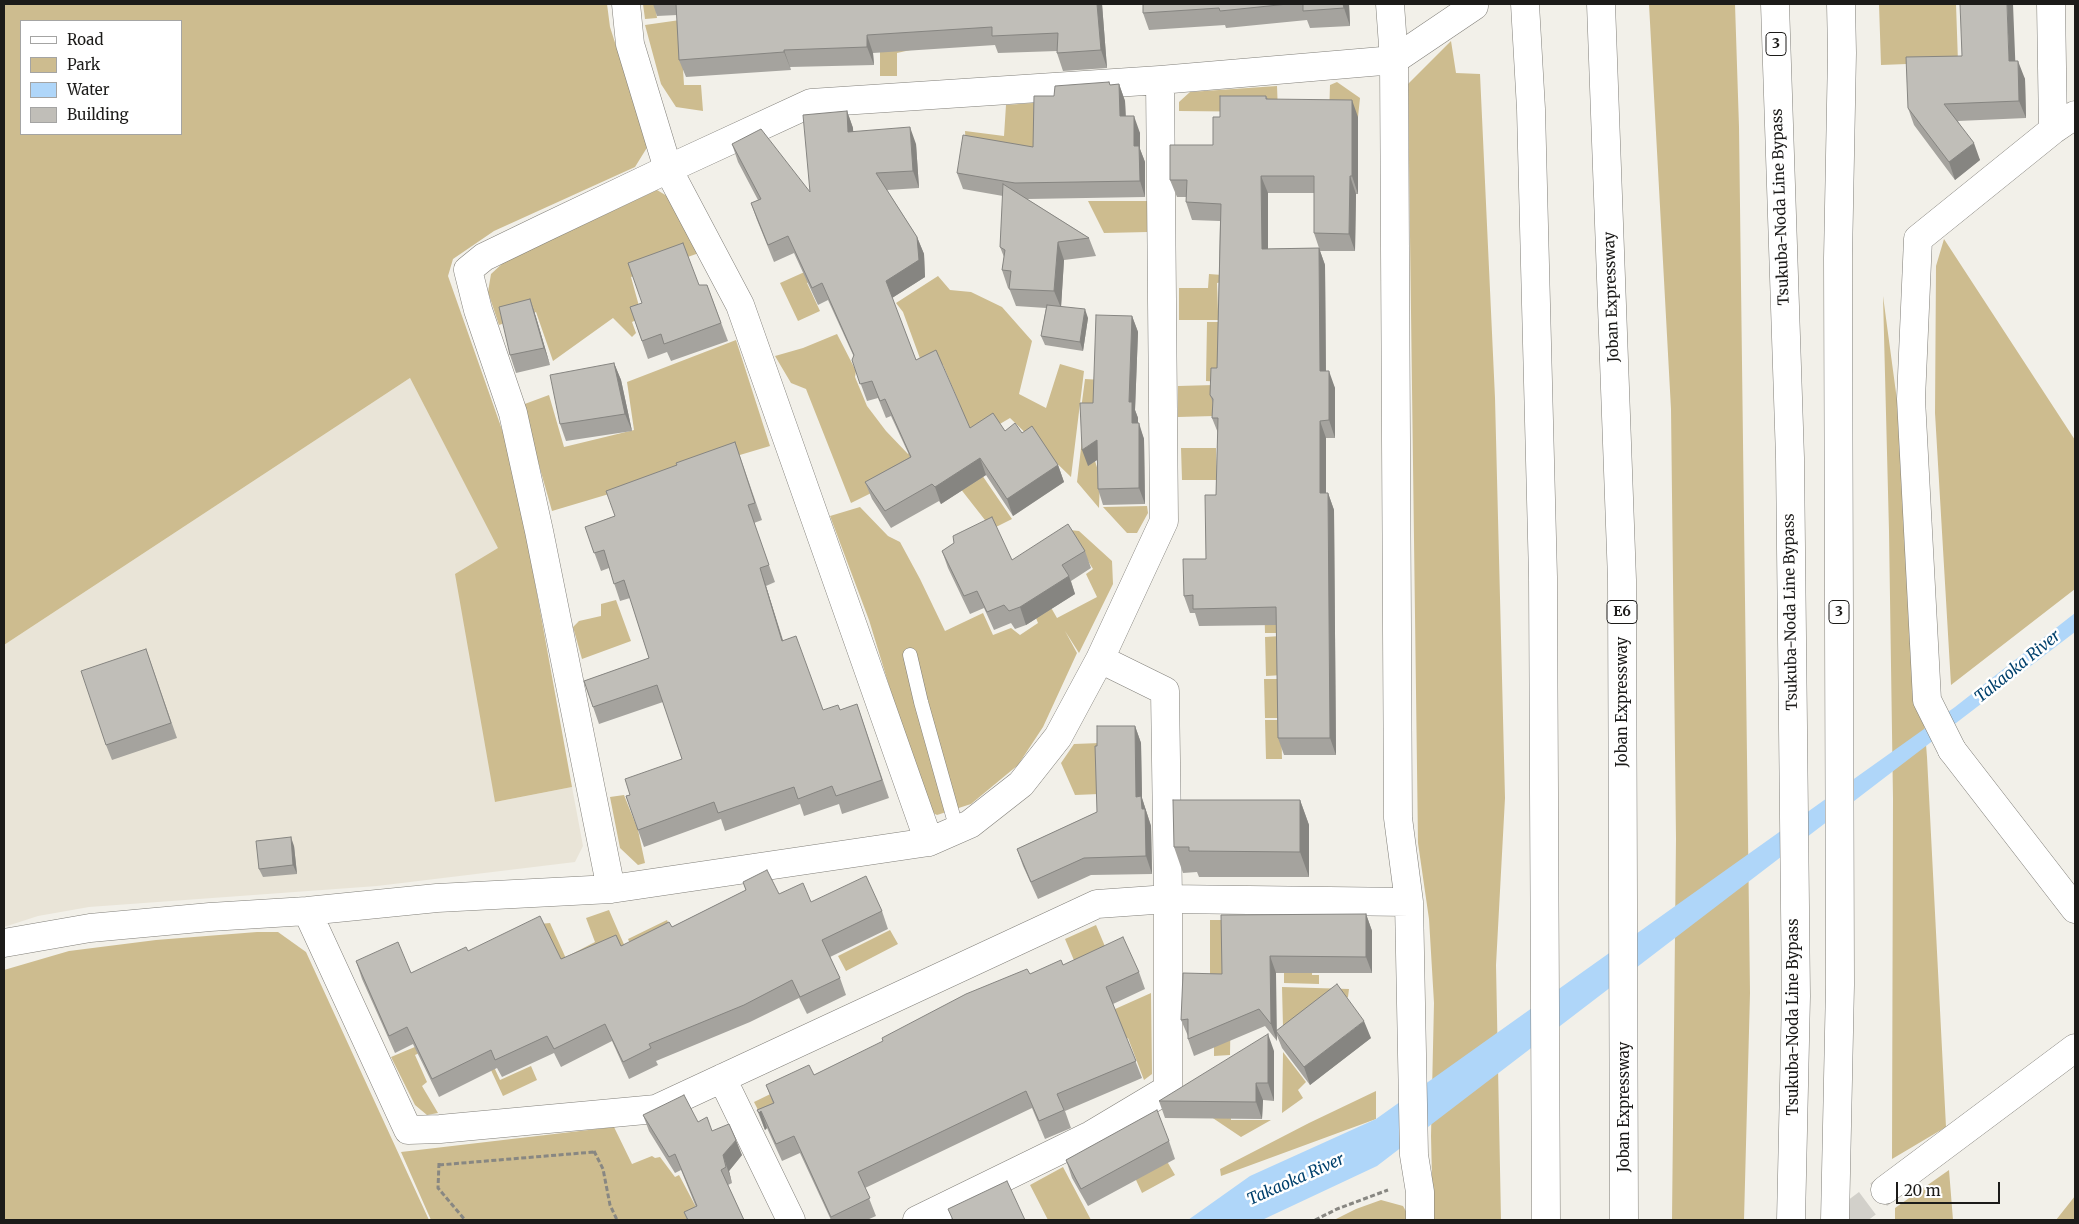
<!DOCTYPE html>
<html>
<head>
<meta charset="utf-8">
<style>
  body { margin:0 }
  #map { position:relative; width:2079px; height:1224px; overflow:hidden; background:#f2f0e9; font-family:Merriweather,serif }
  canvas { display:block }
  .frame { position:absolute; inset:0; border:5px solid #1c1b19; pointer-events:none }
  .legend { position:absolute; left:20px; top:20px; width:162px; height:115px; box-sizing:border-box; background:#fff; border:1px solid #a4a4a3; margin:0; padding:6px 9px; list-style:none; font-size:15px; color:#1c1b19 }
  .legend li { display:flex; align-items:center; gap:10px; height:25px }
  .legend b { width:25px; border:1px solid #a4a4a3 }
  .scale { position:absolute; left:1896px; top:1182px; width:104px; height:22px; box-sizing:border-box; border:2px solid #1c1b19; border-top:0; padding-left:6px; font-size:15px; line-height:18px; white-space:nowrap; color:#1c1b19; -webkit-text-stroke:4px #fff; paint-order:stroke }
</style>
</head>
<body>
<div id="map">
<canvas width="2079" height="1224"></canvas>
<div class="frame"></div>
<ul class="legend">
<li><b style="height:6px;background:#fff"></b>Road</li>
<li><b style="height:14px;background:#cdbc8f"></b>Park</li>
<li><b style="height:14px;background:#afd6f9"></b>Water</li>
<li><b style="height:14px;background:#c0beb8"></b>Building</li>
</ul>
<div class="scale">20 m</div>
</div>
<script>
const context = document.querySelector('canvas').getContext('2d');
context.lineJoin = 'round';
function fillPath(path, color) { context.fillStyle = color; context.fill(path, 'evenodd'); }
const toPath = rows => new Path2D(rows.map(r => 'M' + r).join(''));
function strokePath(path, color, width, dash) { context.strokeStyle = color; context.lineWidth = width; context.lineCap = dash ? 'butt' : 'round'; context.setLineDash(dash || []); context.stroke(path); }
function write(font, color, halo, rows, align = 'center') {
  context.font = font + ' Merriweather,serif'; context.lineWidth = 5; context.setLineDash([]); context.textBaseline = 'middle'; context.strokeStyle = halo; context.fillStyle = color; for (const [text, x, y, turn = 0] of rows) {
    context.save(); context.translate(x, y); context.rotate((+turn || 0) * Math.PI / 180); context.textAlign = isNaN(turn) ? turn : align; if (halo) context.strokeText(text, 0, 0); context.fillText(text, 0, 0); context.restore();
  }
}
fillPath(toPath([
  [410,378,499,548,495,802,572,787,583,846,575,862,377,886,89,907,38,916,4,927,4,645]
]), '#e9e4d7');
fillPath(toPath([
  [4,4,607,4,610,27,648,146,635,167,494,231,453,259,448,276,513,461,572,787,495,802,455,574,498,548,410,378,4,645],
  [21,21,181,21,181,134,21,134],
  [643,4,655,4,657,18,645,19],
  [1649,4,1735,4,1739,127,1750,993,1744,1220,1672,1220,1676,839,1671,409],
  [1879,4,1956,4,1958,62,1881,65],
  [680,20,684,85,701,85,703,111,676,107,661,84,645,25],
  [880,23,915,49,897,53,897,76,880,76],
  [1451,41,1456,73,1480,74,1495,398,1505,798,1496,965,1501,1220,1433,1220,1431,1136,1434,1003,1429,919,1418,843,1408,84],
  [1337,82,1360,98,1358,117,1329,117,1330,85],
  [1277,86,1278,112,1179,111,1179,102,1190,92],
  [1059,101,1038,166,966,147,965,131,1004,136,1006,105],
  [657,190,672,199,699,253,631,277,642,317,632,322,636,333,632,337,613,318,553,361,536,312,499,325,488,292,491,274,504,262],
  [1088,201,1148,201,1148,232,1104,233],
  [1944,239,2075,440,2075,589,1951,685,1935,413,1936,266],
  [809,270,814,280,807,283,820,311,798,321,780,283],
  [1209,274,1222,275,1222,282,1217,283,1218,311,1263,320,1179,320,1179,288,1208,288],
  [938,276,950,290,971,292,1002,307,1032,341,1019,394,1046,408,1060,364,1084,371,1071,477,1010,418,976,438,971,459,1012,519,992,529,938,460,851,503,806,389,791,383,775,356,803,348,837,334,856,371,855,377,867,406,886,431,908,454,944,412,960,405,943,365,925,372,903,312,896,303],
  [1883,296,1901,430,1927,757,1946,1127,1892,1159,1893,799,1889,531],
  [1207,322,1221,322,1222,382,1206,381],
  [736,340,770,446,552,511,522,405,549,395,564,447,634,430,627,382],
  [1085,379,1120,381,1110,416,1080,417],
  [1214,385,1214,416,1178,417,1178,386],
  [1082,440,1095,461,1100,477,1099,508,1077,482],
  [1181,448,1216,448,1217,480,1182,480],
  [1147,506,1148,513,1137,533,1127,533,1103,507],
  [860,507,888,536,900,542,920,579,945,631,983,613,993,635,1011,628,1020,635,1038,623,1020,578,1022,557,1057,618,1097,597,1086,574,1093,569,1069,530,1079,531,1112,561,1113,584,1079,653,1065,631,1077,653,1043,727,1018,765,971,804,937,815,927,810,869,620,830,516],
  [1264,594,1281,633,1265,633],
  [616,600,631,641,582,659,573,627,579,621,601,616,601,604],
  [1281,636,1283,675,1266,676,1265,637],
  [1264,679,1281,679,1281,718,1265,718],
  [1265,720,1281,720,1282,759,1266,759],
  [1100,743,1099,794,1075,795,1061,763,1074,744],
  [624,795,638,830,645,863,638,865,620,848,610,797],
  [609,910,626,949,577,970,568,956,595,942,586,918],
  [667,920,673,934,634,953,628,939],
  [1210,920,1281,920,1227,986,1210,987],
  [550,923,573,974,528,925],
  [1096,925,1112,963,1081,977,1065,939],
  [890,930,898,944,846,971,838,956],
  [257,932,278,932,306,952,429,1220,4,1220,4,970,69,951,156,940],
  [1284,950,1313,950,1312,975,1319,975,1319,984,1284,983],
  [1282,987,1349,989,1348,997,1301,1029,1283,1027],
  [1214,989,1231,989,1230,1055,1214,1056],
  [1151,993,1152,1074,1144,1080,1128,1038,1079,1061,1068,1030],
  [471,1027,478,1032,500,1080,531,1066,537,1080,503,1096],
  [441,1036,443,1042,415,1055,427,1082,422,1086,438,1113,427,1115,415,1105,391,1057],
  [1283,1052,1306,1082,1298,1090,1303,1098,1282,1113],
  [793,1083,781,1120,766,1126,754,1102],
  [1230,1091,1231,1120,1271,1120,1241,1137,1183,1098],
  [1376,1091,1376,1119,1221,1176,1220,1169,1309,1123],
  [614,1127,632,1164,652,1156,655,1158,660,1157,675,1177,679,1175,696,1207,726,1193,703,1220,431,1220,401,1152],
  [1161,1151,1175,1175,1142,1193,1131,1169],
  [1063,1167,1091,1220,1048,1220,1030,1185],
  [1949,1170,1953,1220,1895,1220,1895,1208],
  [2075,1196,2075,1220,2056,1220],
  [1381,1200,1403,1206,1407,1213,1407,1220,1334,1220,1356,1209]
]), '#cdbc8f');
fillPath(toPath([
  [2075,613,2075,632,1377,1166,1262,1220,1188,1220,1250,1176,1376,1119,1955,707]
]), '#afd6f9');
strokePath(toPath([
  [1845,1220,1885,1190]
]), '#d2d0ca', 28, [28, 14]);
const lane = toPath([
  [910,655,921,702,957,830]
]);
const street = toPath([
  [626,4,630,44,668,169,740,305,929,842],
  [1390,4,1394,60,1398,818,1409,902,1414,1155,1420,1192,1420,1220],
  [2051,4,2053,130],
  [1952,750,1927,700,1911,399,1918,239,2053,130,2075,115],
  [611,889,539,531,513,413,478,310,468,270,484,257,544,228,668,169,811,103,1160,80,1394,60],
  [307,911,408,1130,440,1129,656,1109,1097,904,1168,899,1409,902],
  [4,943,90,928,210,917,307,911,437,898,611,889,929,842,970,824,1021,784,1058,737,1100,659,1164,521,1160,80],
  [722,1078,791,1220],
  [1885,1190,2075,1048],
  [917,1220,1091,1135,1168,1089,1168,899,1165,691,1100,659]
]);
const secondary = toPath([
  [1394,60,1474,6],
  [1952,750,2075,909]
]);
const primary = toPath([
  [1775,4,1790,458,1796,996,1791,1220],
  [1835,1220,1840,985,1838,258,1842,53,1841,4]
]);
const highway = toPath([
  [1525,4,1531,109,1543,577,1546,1220],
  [1601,4,1622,580,1624,1220]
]);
strokePath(lane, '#817f79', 15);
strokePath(street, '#817f79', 29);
strokePath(secondary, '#817f79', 29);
strokePath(primary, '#817f79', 29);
strokePath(highway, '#817f79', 29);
strokePath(toPath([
  [594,1151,603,1169,610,1205,617,1220],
  [439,1163,438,1188,465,1220],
  [439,1165,594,1152],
  [1315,1220,1337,1209,1388,1190]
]), '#888782', 3, [5, 2.5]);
strokePath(lane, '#fff', 14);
strokePath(street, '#fff', 28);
strokePath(secondary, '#fff', 28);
strokePath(primary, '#fff', 28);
strokePath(highway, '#fff', 28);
fillPath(toPath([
  [653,4,1102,4,1107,68,1063,71,1057,53,1057,51,998,53,995,45,873,53,874,65,790,67,791,70,686,77,679,60,677,15,657,16],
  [1143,4,1349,4,1350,26,1310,28,1307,20,1226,28,1225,25,1149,30,1143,13],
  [1962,56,2015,61,2025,79,2026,118,1958,121,1980,160,1955,180,1914,125,1908,108],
  [1109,82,1110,85,1119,84,1125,101,1126,116,1140,133,1140,149,1145,162,1145,197,1027,199,1089,238,1096,256,1064,260,1061,306,1088,318,1083,351,1045,345,1041,336,1046,308,1016,306,1009,288,1008,288,1002,270,1004,257,1000,247,1003,196,963,189,957,173,1033,147,1054,96],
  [1266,96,1268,99,1358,117,1358,194,1356,194,1355,251,1320,251,1325,265,1326,371,1335,388,1335,438,1326,438,1326,493,1328,493,1334,510,1336,755,1284,755,1278,738,1276,625,1199,626,1195,613,1190,613,1184,596,1206,559,1216,495,1218,433,1212,418,1213,403,1210,395,1217,368,1220,221,1192,220,1186,202,1186,197,1177,197,1170,180,1213,145,1220,117],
  [1268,193,1314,193,1314,233,1319,248,1268,249],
  [847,111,853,128,853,131,916,144,919,188,887,190,917,237,924,254,925,277,892,298,916,360,970,428,1022,433,1058,465,1064,482,1013,516,986,475,941,504,939,501,891,528,872,499,865,482,910,457,891,416,886,418,878,398,867,401,852,360,854,357,828,300,818,305,794,253,774,262,757,220,751,203,758,200,738,162,732,144,810,192],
  [699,285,707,285,728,341,671,361,667,352,648,359,630,307],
  [530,299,536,317,550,365,516,373,510,355],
  [1132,316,1138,332,1135,410,1138,418,1138,423,1144,439,1145,504,1103,505,1098,489,1097,460,1088,466,1093,403],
  [614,363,621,380,632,431,566,441,560,424],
  [735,442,762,520,754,523,775,582,766,586,783,640,823,710,840,710,857,704,889,798,842,814,839,804,804,816,800,804,725,831,721,819,644,847,626,796,630,795,682,759,663,702,599,724,584,681,649,658,630,598,620,601,609,568,601,571,585,527,615,516,677,465],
  [954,543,1012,560,1085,551,1091,568,1071,581,1075,594,1026,625,1015,629,1011,623,994,630,984,608,970,614,948,568,942,551],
  [146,649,177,738,112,760,106,745],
  [1135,726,1141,743,1142,798,1151,826,1152,874,1091,875,1038,899,1023,866,1017,849,1097,812,1097,746],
  [1300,800,1309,825,1309,877,1199,877,1197,872,1183,873,1174,847],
  [294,846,297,874,263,877,259,869],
  [743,882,779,894,811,902,882,911,888,929,830,957,840,978,846,995,807,1014,799,998,750,1022,656,1061,658,1065,629,1079,612,1041,561,1067,554,1053,502,1077,497,1068,439,1097,413,1044,395,1053,362,979,356,961,411,973,468,951,561,959,621,946,672,927,746,890],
  [1366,914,1372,931,1372,973,1276,973,1276,1030,1371,1038,1310,1085,1282,1048,1276,1033,1277,1041,1265,1026,1194,1056,1188,1039,1188,1036,1181,1020,1222,974],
  [1063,965,1139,972,1145,989,1113,1004,1142,1078,1065,1111,1071,1128,1045,1139,1032,1108,865,1188,876,1216,867,1220,831,1220,800,1153,782,1161,767,1128,765,1130,757,1110,773,1103,766,1085,814,1075,1030,974],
  [1274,1051,1274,1101,1263,1100,1262,1119,1165,1118,1159,1101],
  [643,1115,698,1122,712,1131,742,1155,729,1171,732,1183,728,1185,744,1220,687,1220,684,1212,696,1207,681,1170,675,1173,649,1131],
  [1169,1141,1175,1159,1088,1206,1072,1178,1066,1160]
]), '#a5a39e');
fillPath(toPath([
  [1097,4,1102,4,1107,68,1101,50],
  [1343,4,1349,4,1350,26,1344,8],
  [2007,4,2013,4,2016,79,2009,61],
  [867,35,873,53,874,65,867,47],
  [784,50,790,67,791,70,784,52],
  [2018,61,2025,79,2026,118,2019,101],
  [1119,84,1125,101,1126,133,1120,116],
  [1352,100,1358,117,1358,194,1352,176],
  [847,111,853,128,854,149,848,132],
  [1134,116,1140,133,1140,149,1145,162,1145,197,1140,181,1134,146],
  [910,127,916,144,919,188,913,171],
  [1974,143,1980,160,1955,180,1949,162],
  [1261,176,1268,193,1268,266,1262,249],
  [1350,176,1356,194,1355,251,1349,234],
  [917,237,924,254,925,277,892,298,886,281],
  [1058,242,1064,260,1061,308,1054,291],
  [1319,248,1325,265,1326,388,1320,371],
  [530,299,536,317,550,365,544,348],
  [1085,309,1088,318,1083,351,1080,342],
  [1132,316,1138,332,1135,410,1138,418,1138,439,1132,423,1129,402],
  [614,363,621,380,632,431,625,414],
  [1329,371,1335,388,1335,438,1329,420],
  [1320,421,1326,438,1326,511,1320,493],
  [1139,423,1144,439,1145,504,1139,488],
  [1097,440,1103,456,1088,466,1082,450],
  [980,458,986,475,941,504,935,487],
  [1058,465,1064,482,1013,516,1007,499],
  [1328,493,1334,510,1336,755,1330,738],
  [760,568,766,586,788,658,782,641],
  [1069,576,1075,594,1026,625,1020,607],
  [1135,726,1141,743,1142,798,1151,826,1152,874,1146,856,1136,797],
  [1300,800,1309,825,1309,877,1300,852],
  [291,837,294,846,297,874,293,865],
  [1366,914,1372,931,1372,973,1366,957],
  [1270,956,1276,973,1277,1041,1271,1024],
  [1364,1021,1371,1038,1310,1085,1304,1067],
  [1268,1034,1274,1051,1274,1101,1268,1083],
  [1256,1083,1263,1100,1262,1119,1256,1102],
  [761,1111,767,1128,765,1130,759,1113],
  [736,1140,742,1155,729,1171,732,1183,723,1155]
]), '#868581');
const building = toPath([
  [676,4,1097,4,1101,50,1057,53,1058,33,992,36,992,27,867,35,867,47,784,50,784,52,679,60,676,4],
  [1143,4,1288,4,1220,11,1219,8,1143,13,1143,4],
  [1303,4,1343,4,1344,8,1303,11,1303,4],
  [1960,4,2007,4,2009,61,2018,61,2019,101,1944,104,1974,143,1949,162,1908,108,1906,57,1962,56,1960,4],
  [1109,82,1110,85,1119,84,1120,116,1134,116,1134,146,1139,146,1140,181,1015,183,957,173,963,135,1033,147,1034,96,1054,96,1055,86,1109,82],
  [1220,96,1266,96,1266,99,1352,100,1352,176,1350,176,1349,234,1314,233,1314,176,1261,176,1262,249,1319,248,1320,371,1329,371,1329,420,1320,421,1320,493,1328,493,1330,738,1278,738,1276,607,1193,609,1193,595,1184,596,1183,559,1206,559,1205,495,1216,495,1218,418,1212,418,1213,399,1210,395,1211,368,1217,368,1221,204,1186,202,1187,180,1170,180,1170,145,1213,145,1213,117,1220,117,1220,96],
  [847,111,848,132,910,127,913,171,876,173,917,237,919,260,886,281,916,360,936,350,970,428,993,413,1005,431,1015,423,1022,433,1032,426,1058,465,1007,499,980,458,935,487,932,484,885,511,865,482,911,457,885,399,880,401,872,381,860,384,852,360,854,355,822,283,812,288,788,236,768,245,751,203,761,199,732,144,761,129,810,192,803,115,847,111],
  [1003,184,1089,238,1058,242,1054,291,1009,289,1011,271,1002,270,1005,250,1000,247,1003,184],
  [683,243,699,285,707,285,721,323,664,344,661,334,642,341,630,307,642,303,628,263,683,243],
  [530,299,544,348,510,355,499,307,530,299],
  [1047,305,1085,309,1080,342,1041,336,1047,305],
  [1096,315,1132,316,1129,402,1132,402,1132,423,1139,423,1139,488,1098,489,1097,440,1082,450,1080,403,1093,403,1096,315],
  [614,363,625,414,560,424,550,375,614,363],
  [735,442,755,503,748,505,769,565,760,568,782,641,796,636,823,710,838,705,840,710,857,704,882,780,836,796,832,786,798,799,794,787,718,813,714,802,638,830,626,796,630,795,625,779,682,759,657,685,593,707,584,681,649,658,624,580,614,584,604,550,594,553,585,527,615,516,606,491,677,465,676,463,735,442],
  [992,517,1012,560,1068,524,1085,551,1062,565,1069,576,1020,607,1009,611,1004,605,987,612,977,591,964,596,942,551,954,543,953,536,992,517],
  [146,649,171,723,106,745,81,671,146,649],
  [1097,726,1135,726,1136,797,1141,796,1142,809,1145,809,1146,856,1084,858,1031,882,1017,849,1097,812,1095,746,1097,746,1097,726],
  [1173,800,1300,800,1300,852,1189,851,1189,847,1174,847,1173,800],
  [291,837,293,865,259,869,256,841,291,837],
  [767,870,779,894,803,883,811,902,866,876,882,911,822,940,840,978,800,997,792,980,744,1005,649,1044,651,1048,623,1062,605,1024,554,1049,547,1036,495,1060,491,1050,432,1079,407,1027,389,1036,356,961,398,942,411,973,466,947,468,951,540,916,561,959,616,935,621,946,669,922,672,927,746,890,743,882,767,870],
  [1366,914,1366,957,1270,956,1271,1024,1259,1009,1188,1039,1188,1019,1181,1020,1183,973,1222,974,1221,915,1366,914],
  [1123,937,1139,972,1106,987,1136,1061,1057,1094,1064,1110,1039,1121,1026,1091,858,1172,870,1198,831,1217,794,1136,776,1144,761,1111,759,1113,757,1110,774,1103,766,1085,809,1065,814,1075,883,1041,882,1038,966,994,1027,969,1030,974,1061,960,1063,965,1123,937],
  [1337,984,1364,1021,1304,1067,1276,1031,1337,984],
  [1268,1034,1268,1083,1256,1083,1256,1102,1159,1101,1268,1034],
  [684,1095,698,1122,707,1117,712,1131,729,1124,736,1140,723,1155,726,1167,721,1170,744,1220,688,1220,684,1212,697,1206,675,1154,669,1157,643,1115,684,1095],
  [1157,1110,1169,1141,1081,1189,1066,1160,1157,1110],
  [1007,1181,1025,1220,953,1220,948,1209,1007,1181]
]);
fillPath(building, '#c0beb8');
strokePath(building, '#868581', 1);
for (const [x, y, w] of [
  [1776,44,20],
  [1622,612,30],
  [1839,612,20]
]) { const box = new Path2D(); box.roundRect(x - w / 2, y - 11.5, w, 23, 4); context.fillStyle = '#fff'; context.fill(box); strokePath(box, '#1c1b19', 1); }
write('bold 14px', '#1c1b19', null, [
  ["3",1776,44],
  ["E6",1622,612],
  ["3",1839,612]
]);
write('15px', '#1c1b19', '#fff', [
  ["Tsukuba-Noda Line Bypass",1781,207,-92],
  ["Joban Expressway",1612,297,-92],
  ["Tsukuba-Noda Line Bypass",1791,612,-91],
  ["Joban Expressway",1623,702,-90],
  ["Tsukuba-Noda Line Bypass",1794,1017,-90],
  ["Joban Expressway",1625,1107,-90]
]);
write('italic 16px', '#00406c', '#fff', [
  ["Takaoka River",2018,667,-39],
  ["Takaoka River",1296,1180,-24]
]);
</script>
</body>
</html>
